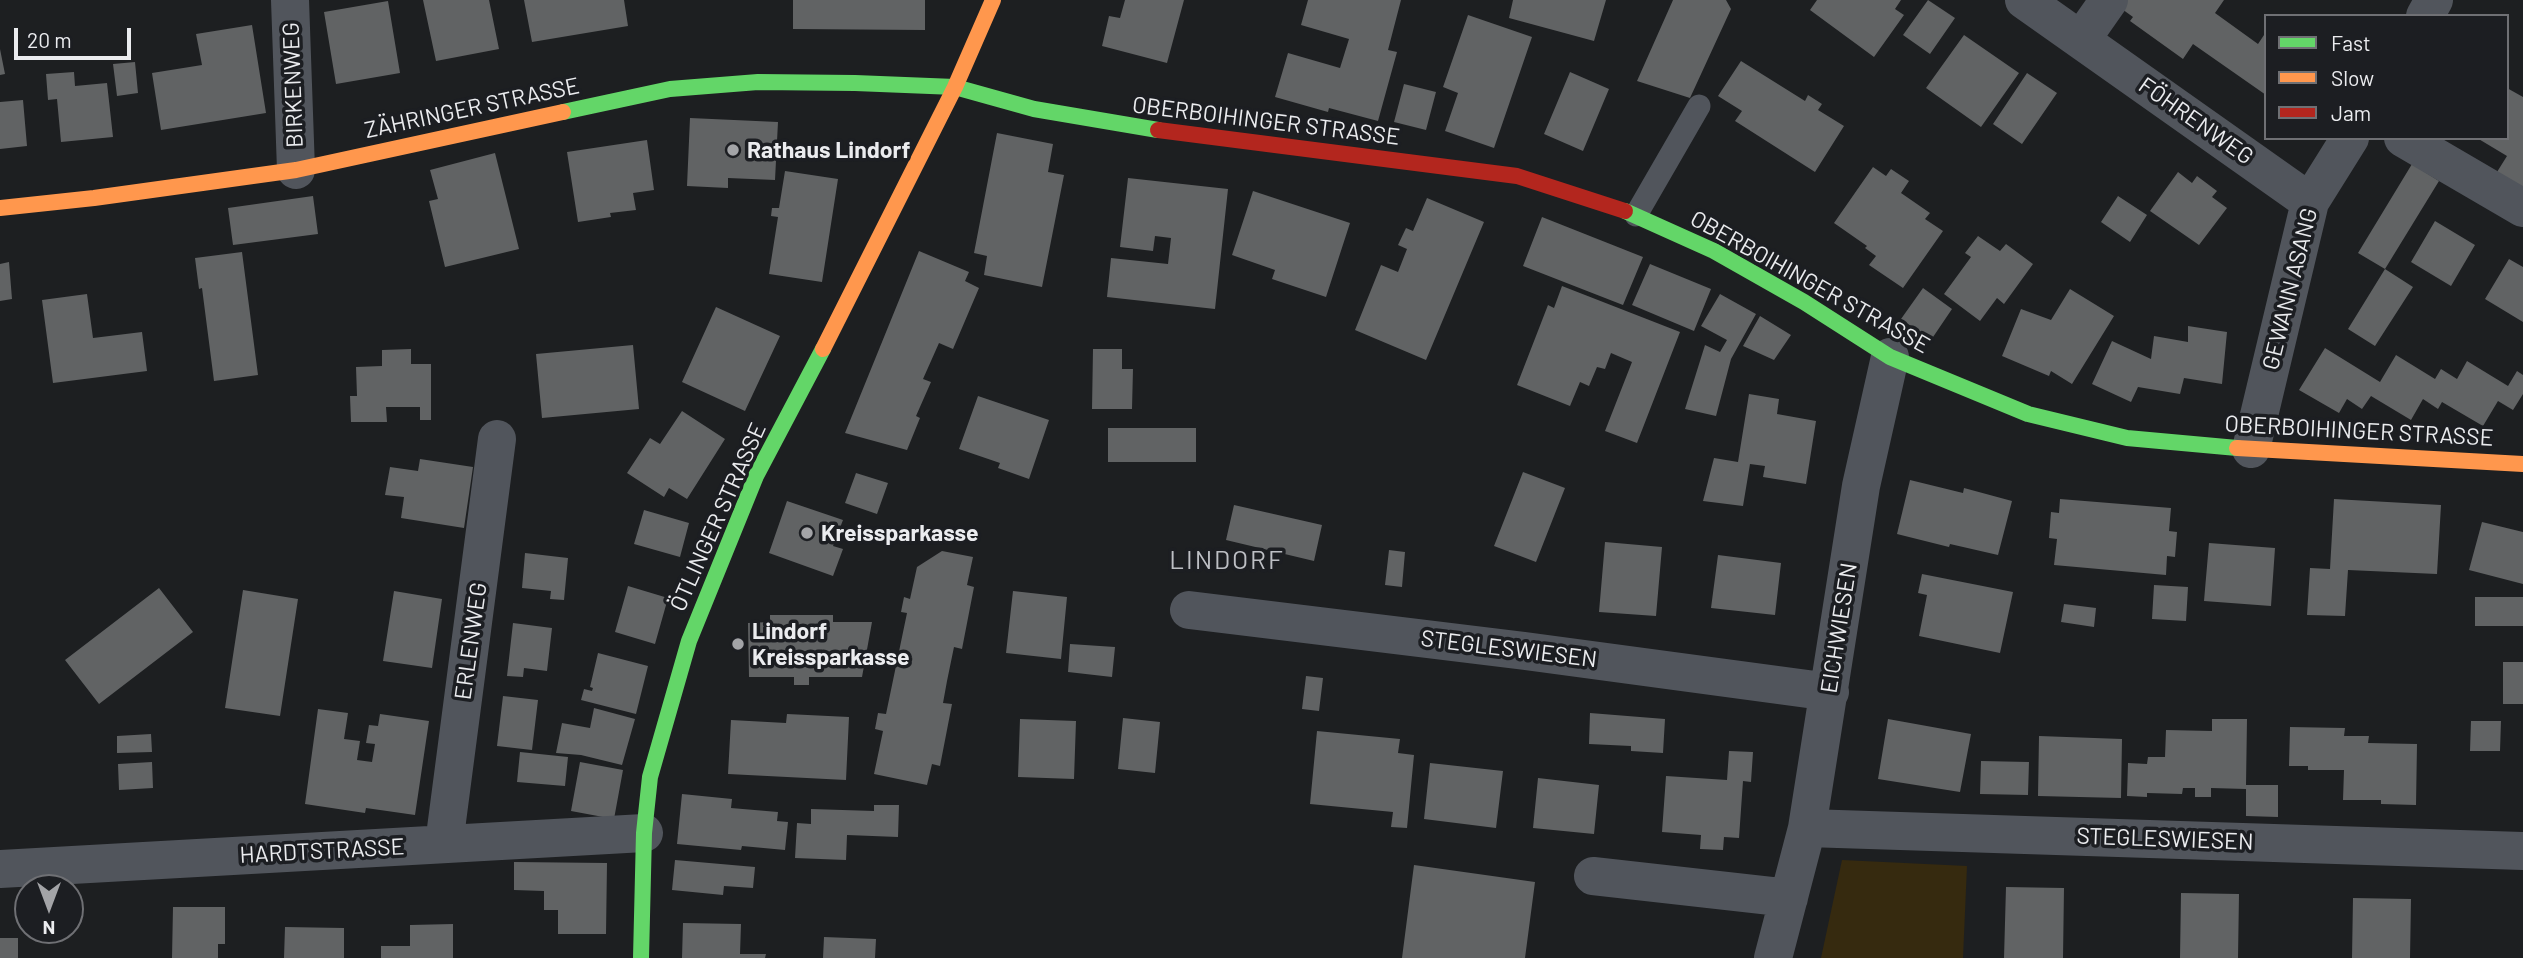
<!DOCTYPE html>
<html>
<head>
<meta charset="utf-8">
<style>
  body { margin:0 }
  #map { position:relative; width:2523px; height:958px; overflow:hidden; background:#1d1f21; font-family:Barlow,sans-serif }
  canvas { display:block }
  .legend { position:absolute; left:2264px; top:14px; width:245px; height:126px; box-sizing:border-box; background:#1c1e22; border:2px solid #6f7074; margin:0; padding:9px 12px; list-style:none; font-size:21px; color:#ebecef }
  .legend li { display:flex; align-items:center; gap:14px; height:35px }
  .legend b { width:35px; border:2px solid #6f7074 }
  .north { position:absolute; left:14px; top:874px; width:70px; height:70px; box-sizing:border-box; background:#1c1e22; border:2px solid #6f7074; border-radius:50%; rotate:180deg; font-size:19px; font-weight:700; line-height:28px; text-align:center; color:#ebecef }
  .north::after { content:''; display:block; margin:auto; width:24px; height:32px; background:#a3a4a7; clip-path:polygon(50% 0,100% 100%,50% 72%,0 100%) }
  .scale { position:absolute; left:14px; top:28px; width:117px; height:32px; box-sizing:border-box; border:4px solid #ebecef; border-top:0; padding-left:9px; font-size:21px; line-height:24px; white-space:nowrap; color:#ebecef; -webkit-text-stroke:5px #1c1e22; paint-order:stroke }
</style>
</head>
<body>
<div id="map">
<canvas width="2523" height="958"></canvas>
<ul class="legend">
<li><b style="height:9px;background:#63d668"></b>Fast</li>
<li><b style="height:9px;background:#ff974d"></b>Slow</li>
<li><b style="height:9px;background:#b3261e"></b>Jam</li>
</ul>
<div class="north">N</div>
<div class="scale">20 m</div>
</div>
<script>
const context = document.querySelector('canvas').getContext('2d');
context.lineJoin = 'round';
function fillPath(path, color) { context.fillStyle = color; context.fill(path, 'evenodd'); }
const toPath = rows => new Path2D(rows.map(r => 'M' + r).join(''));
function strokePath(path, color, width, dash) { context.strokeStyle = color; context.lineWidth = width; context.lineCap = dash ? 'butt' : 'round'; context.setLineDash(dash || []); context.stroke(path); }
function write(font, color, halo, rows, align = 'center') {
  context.font = font + ' Barlow,sans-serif'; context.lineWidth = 7; context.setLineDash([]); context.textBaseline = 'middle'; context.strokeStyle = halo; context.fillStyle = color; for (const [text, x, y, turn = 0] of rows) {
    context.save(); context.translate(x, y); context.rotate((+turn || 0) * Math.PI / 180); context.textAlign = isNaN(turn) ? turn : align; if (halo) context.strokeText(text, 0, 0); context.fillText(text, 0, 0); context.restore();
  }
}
fillPath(toPath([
  [1842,860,1967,866,1963,958,1821,958]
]), '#362a0f');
fillPath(toPath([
  [423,0,489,0,499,49,436,61],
  [524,0,624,0,628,26,532,42],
  [793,0,925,0,925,30,793,29],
  [1125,0,1184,0,1167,63,1102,46,1109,16,1120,18],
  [1308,0,1401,0,1388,50,1397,52,1378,121,1329,108,1328,112,1275,97,1288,53,1340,68,1349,39,1301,25],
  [1513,0,1606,0,1594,41,1509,18],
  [1673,0,1726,0,1731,9,1690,98,1637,81],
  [1817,0,1901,0,1895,9,1904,15,1874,57,1810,10],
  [1928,0,1955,18,1930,54,1903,35],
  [2118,0,2224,0,2215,13,2258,44,2266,32,2266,95,2193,44,2183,59,2130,21,2133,17,2115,4],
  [388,1,400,73,336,84,324,12],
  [1468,15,1532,37,1494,148,1445,131,1458,93,1443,87],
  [252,25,266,113,161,130,152,73,202,65,196,34],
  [1964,35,2019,73,1981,127,1926,88],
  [0,49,5,74,0,75],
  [1741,61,1805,101,1808,95,1822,104,1818,110,1844,126,1815,172,1735,121,1742,111,1718,96],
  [135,62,138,93,117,96,113,64],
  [74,72,75,86,107,83,113,137,61,142,57,99,48,100,46,74],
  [1570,72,1609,89,1583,151,1544,134],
  [2027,73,2057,93,2022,144,1993,124],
  [1404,84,1436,92,1426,130,1394,122],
  [2507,88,2523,97,2523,188,2497,172,2507,156,2477,138,2507,138],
  [23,100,27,146,0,149,0,102],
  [690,118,778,122,775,180,728,178,728,188,687,186],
  [997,133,1053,144,1048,172,1064,175,1042,287,984,275,987,256,974,253],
  [647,140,654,190,633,193,636,210,610,213,611,217,578,222,567,152],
  [495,153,519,249,445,267,429,201,438,199,430,170],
  [2412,164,2439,181,2385,269,2358,253],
  [1873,167,1886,176,1891,169,1909,181,1901,193,1930,213,1925,219,1943,231,1903,288,1869,265,1876,256,1865,248,1867,246,1834,223],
  [785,171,838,179,822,282,769,274,778,217,771,216,772,208,779,208],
  [2178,172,2192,183,2197,176,2217,191,2212,197,2227,208,2199,245,2150,211],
  [1128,178,1228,189,1215,309,1107,297,1111,258,1168,264,1171,238,1155,236,1153,251,1120,247],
  [1253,191,1350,223,1326,297,1272,279,1275,270,1232,255],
  [313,196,318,234,233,245,228,208],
  [2118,196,2147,215,2130,242,2101,222],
  [1427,198,1484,222,1426,360,1355,330,1381,265,1398,272,1407,249,1398,245,1406,228,1413,231],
  [1542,217,1643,257,1623,305,1523,266],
  [2435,221,2475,245,2451,286,2411,262],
  [1978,236,2000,251,2006,244,2033,264,2004,304,1997,298,1980,321,1944,294,1971,257,1965,253],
  [919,251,969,272,965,281,979,288,953,349,939,343,923,379,931,382,916,416,920,418,907,450,845,433],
  [242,252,258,375,214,381,202,288,199,289,195,258],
  [2509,259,2523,267,2523,322,2485,299],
  [9,262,12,299,0,301,0,264],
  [1650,264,1711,289,1694,331,1632,305],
  [2385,269,2413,287,2375,346,2348,329],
  [1562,286,1680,332,1637,443,1605,431,1632,362,1611,353,1605,369,1597,367,1589,386,1580,382,1570,406,1517,385,1548,305,1554,308],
  [1923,288,1952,309,1931,340,1901,319],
  [2070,289,2114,316,2072,384,2051,371,2049,376,2002,356,2021,309,2051,320],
  [87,294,93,338,142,332,147,371,53,383,42,300],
  [1720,294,1756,314,1731,359,1716,416,1685,409,1705,345,1720,352,1727,340,1701,326],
  [716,307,780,336,745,411,682,382],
  [1760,316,1791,335,1774,360,1743,346],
  [2188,326,2227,332,2222,384,2184,378,2180,394,2138,387,2131,402,2092,384,2112,341,2151,359,2154,336,2188,342],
  [633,345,639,409,542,418,536,354],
  [2325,348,2380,382,2396,355,2435,379,2441,369,2457,379,2467,361,2508,386,2517,371,2523,375,2523,394,2513,410,2498,401,2483,426,2442,402,2438,409,2423,399,2411,420,2371,396,2362,409,2347,399,2339,413,2299,390],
  [411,349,411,364,431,364,431,420,420,420,420,407,386,407,387,422,351,422,350,396,357,396,356,367,382,366,382,350],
  [1093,349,1122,349,1122,369,1133,369,1132,409,1092,409],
  [1749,394,1779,399,1777,414,1816,421,1806,484,1763,477,1765,466,1750,464,1743,506,1703,501,1714,458,1738,462],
  [978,396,1049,420,1029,479,998,468,1000,463,959,449],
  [682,411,725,439,687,499,669,488,664,497,627,473,650,438,660,444],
  [1108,428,1196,428,1196,462,1108,462],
  [420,459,473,467,464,528,401,518,404,497,385,495,390,467,418,471],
  [1523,472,1565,488,1536,562,1494,546],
  [856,473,888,483,877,514,845,503],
  [1910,480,1963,493,1964,488,2012,501,1998,555,1950,544,1949,547,1897,534],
  [2060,499,2171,508,2169,531,2177,532,2175,557,2167,556,2166,575,2054,565,2057,539,2049,538,2051,512,2059,513],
  [2334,499,2441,505,2437,574,2348,570,2345,616,2307,615,2310,568,2330,569],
  [787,501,843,520,833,546,843,549,833,576,769,553],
  [1234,505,1322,525,1314,561,1226,540],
  [644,510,689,523,680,557,634,544],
  [2482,522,2523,532,2523,584,2469,570],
  [1605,542,1662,547,1656,616,1599,612],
  [2209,543,2275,548,2271,606,2204,601],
  [1389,550,1405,552,1402,587,1385,585],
  [942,551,973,557,967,585,974,587,962,649,954,647,947,681,943,703,952,704,940,766,932,764,927,785,874,774,883,731,875,729,878,713,886,714,907,613,901,612,904,597,910,599,917,567],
  [525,553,568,558,564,600,550,599,551,591,522,588],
  [1718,555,1781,563,1775,615,1711,608],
  [1922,574,2013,592,2000,653,1919,636,1927,595,1918,593],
  [2154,585,2188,587,2186,621,2152,619],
  [628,586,668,598,655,644,615,632],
  [159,588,193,632,99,704,65,660],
  [243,590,298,599,280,716,225,708],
  [394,591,442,599,432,668,383,661],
  [1013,591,1067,597,1061,659,1006,653],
  [2475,597,2523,597,2523,626,2475,626],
  [2064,604,2096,608,2094,627,2061,622],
  [770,615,833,615,833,622,872,622,862,677,809,677,809,685,794,685,794,677,749,677,748,623,770,622],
  [513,623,552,628,547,671,524,668,523,677,507,676],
  [1070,644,1115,647,1112,677,1068,672],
  [598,653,648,666,636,714,581,700,584,689,592,691,593,688,590,687],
  [2503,662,2523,662,2523,704,2503,704],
  [1306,676,1323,678,1319,711,1302,709],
  [503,696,538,700,532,750,497,746],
  [594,708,635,719,622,765,581,755,556,753,562,723,590,728],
  [318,709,348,713,344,739,360,741,357,760,372,762,375,744,366,743,369,725,378,726,380,714,429,721,415,815,366,808,365,813,305,804],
  [1590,713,1665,719,1663,753,1631,751,1631,746,1589,744],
  [787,714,849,717,846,780,728,774,731,720,786,723],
  [1123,718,1160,722,1155,773,1118,769],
  [1020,719,1076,721,1074,779,1018,777],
  [1888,719,1971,734,1960,792,1878,779],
  [2212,719,2247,719,2246,785,2278,785,2278,817,2246,816,2246,789,2211,788,2211,797,2195,797,2195,788,2183,788,2182,794,2147,793,2147,797,2127,796,2128,763,2147,764,2148,757,2165,757,2166,730,2212,731],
  [2471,721,2501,721,2500,751,2470,751],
  [2290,727,2345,728,2344,736,2369,736,2368,743,2417,744,2416,805,2381,804,2381,800,2343,800,2344,770,2308,770,2308,766,2289,766],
  [1317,731,1400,739,1398,753,1414,755,1407,828,1391,827,1393,812,1310,804],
  [151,734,152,752,117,753,117,736],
  [2039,736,2122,739,2121,798,2038,796],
  [1729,751,1753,752,1751,782,1743,781,1739,838,1724,837,1723,850,1700,849,1701,835,1662,832,1666,776,1727,780],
  [520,752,568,757,565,786,517,782],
  [1981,761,2029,762,2028,795,1980,794],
  [152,762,153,788,119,790,118,764],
  [580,762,623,770,614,819,571,811],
  [1430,763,1503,771,1496,828,1424,819],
  [1538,778,1599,785,1594,834,1533,828],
  [682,794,732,799,731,808,778,812,777,821,788,822,785,850,742,846,741,850,677,844],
  [874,805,899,805,898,837,847,835,846,860,795,858,797,823,811,824,811,809,874,811],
  [675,860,755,867,753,888,724,886,723,895,672,890],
  [514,862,607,863,606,934,558,934,558,910,544,910,544,891,514,890],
  [1414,865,1535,882,1525,958,1402,958],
  [2006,887,2064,888,2063,958,2004,958],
  [2181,893,2239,894,2238,958,2180,958],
  [2353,898,2411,899,2410,958,2352,958],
  [173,907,225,907,225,944,218,944,218,958,172,958],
  [683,923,741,924,740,954,766,954,765,958,682,958],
  [453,924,453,958,381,958,381,946,410,946,410,925],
  [285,927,344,928,344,958,284,958],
  [824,937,876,939,875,958,823,958],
  [0,938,18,938,18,958,0,958]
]), '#616364');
strokePath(toPath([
  [1636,215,1699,106]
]), '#51555c', 23);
strokePath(toPath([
  [290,0,296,170],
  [2024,0,2310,202],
  [2425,16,2434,0],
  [2081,40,2109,0],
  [2403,138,2523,208],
  [2251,449,2310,202,2350,138],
  [1189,610,1525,651,1830,692],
  [1807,828,2523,851],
  [444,844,497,439],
  [0,869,644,833],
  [1593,876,1789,898],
  [1773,958,1807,828,1861,486,1890,357]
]), '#51555c', 38);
strokePath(toPath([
  [563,112,670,89,758,82,855,83,955,87,1034,109,1158,130],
  [1625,211,1714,251,1804,302,1890,357,2028,414,2127,438,2237,448],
  [641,958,644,833,650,777,689,641,756,476,823,349]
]), '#63d668', 16);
strokePath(toPath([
  [0,208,94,198,296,170,563,112],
  [823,349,955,87,993,0],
  [2237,448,2523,464]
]), '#ff974d', 16);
strokePath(toPath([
  [1158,130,1517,176,1625,211]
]), '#b3261e', 16);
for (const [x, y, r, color] of [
  [733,150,7,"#a3a4a7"],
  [807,533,7,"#a3a4a7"],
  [738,644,7,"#a3a4a7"]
]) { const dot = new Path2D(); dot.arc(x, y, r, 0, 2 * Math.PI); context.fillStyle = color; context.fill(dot); strokePath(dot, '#1c1e22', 2.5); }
write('23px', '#ebecef', '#1c1e22', [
  ["BIRKENWEG",293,85,-92],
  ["ZÄHRINGER STRASSE",472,108,-12],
  ["OBERBOIHINGER STRASSE",1266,121,7],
  ["FÖHRENWEG",2196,121,35],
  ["OBERBOIHINGER STRASSE",1810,282,29],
  ["GEWANN ASANG",2290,289,-76],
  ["OBERBOIHINGER STRASSE",2359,431,3],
  ["ÖTLINGER STRASSE",718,517,-66],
  ["EICHWIESEN",1839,628,-81],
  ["ERLENWEG",471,641,-82],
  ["STEGLESWIESEN",1509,649,7],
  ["STEGLESWIESEN",2165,839,2],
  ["HARDTSTRASSE",322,851,-3]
]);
write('bold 23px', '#ebecef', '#1c1e22', [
  ["Rathaus Lindorf",747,150],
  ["Kreissparkasse",821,533],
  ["Lindorf",752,631],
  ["Kreissparkasse",752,657]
], 'left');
context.letterSpacing = '2px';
write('26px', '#bdbfc4', '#1c1e22', [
  ["LINDORF",1227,560]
]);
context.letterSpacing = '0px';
</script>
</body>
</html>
